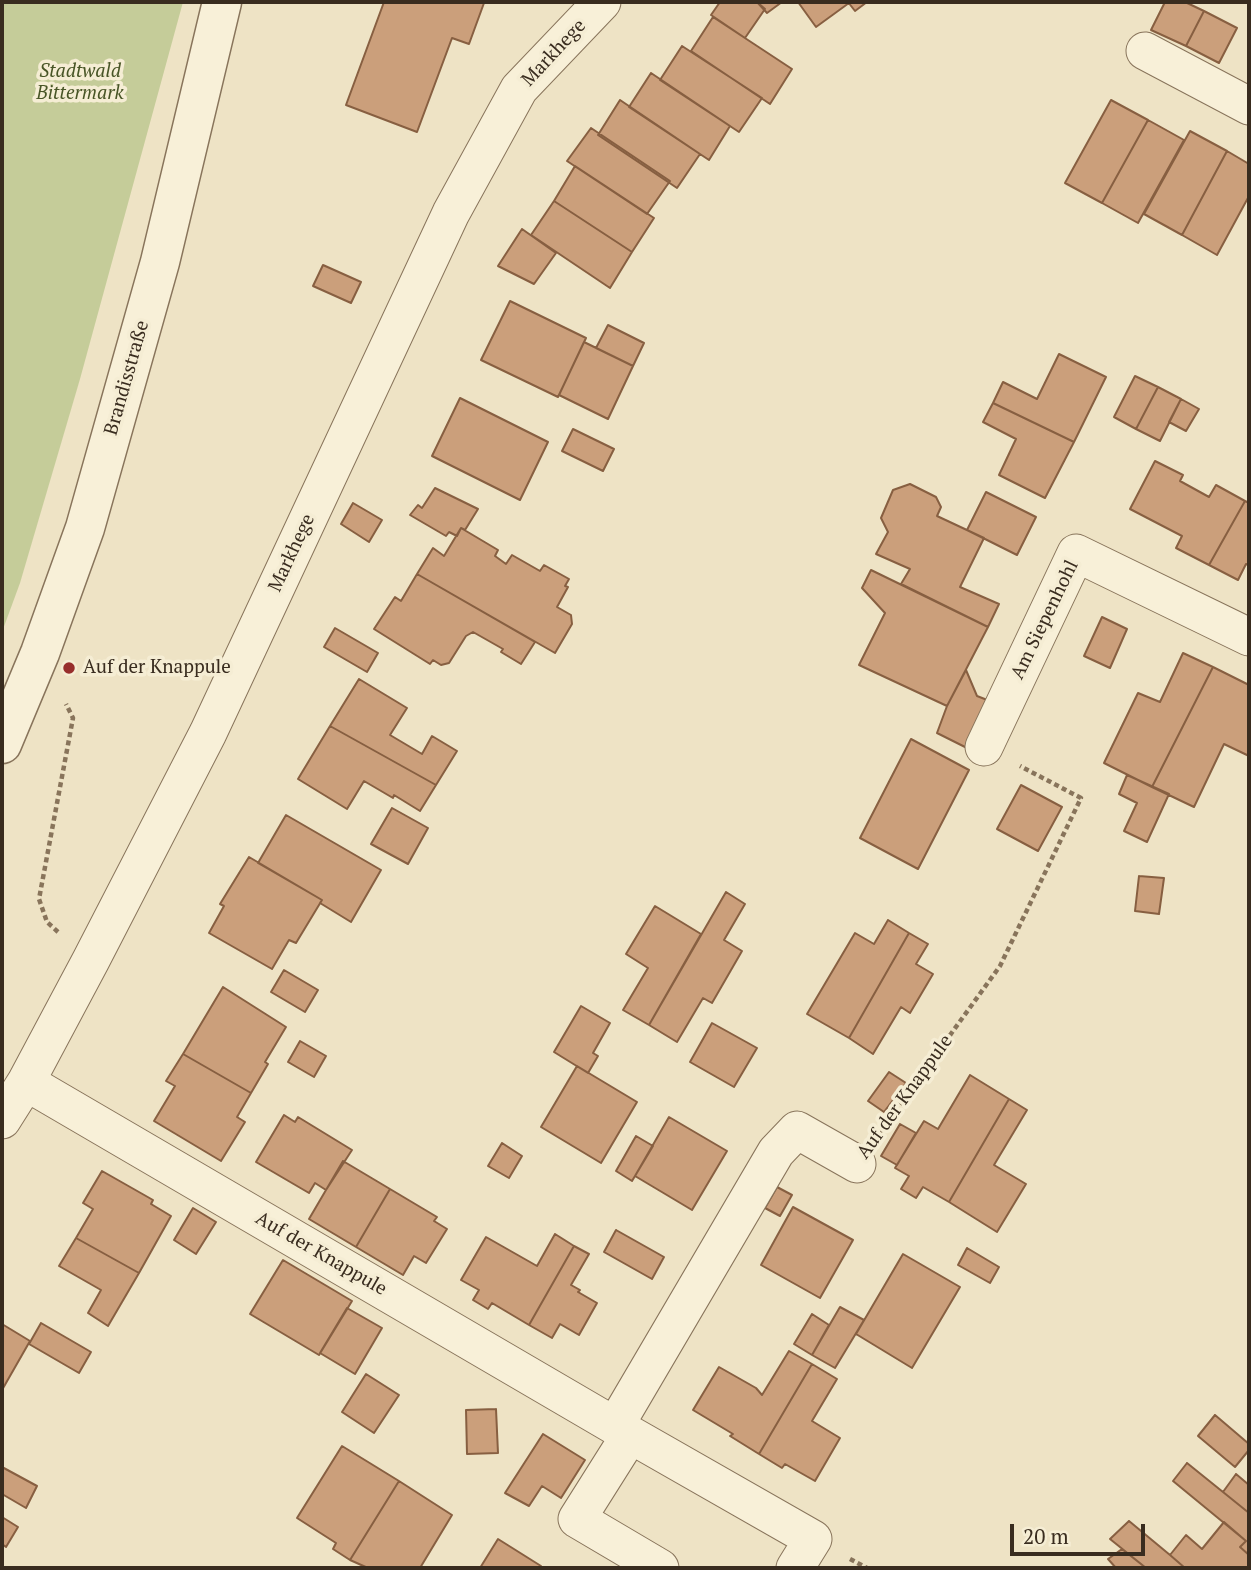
<!DOCTYPE html>
<html>
<head>
<meta charset="utf-8">
<style>
  body { margin:0 }
  #map { position:relative; width:1251px; height:1570px; overflow:hidden; background:#eee3c5; font-family:"PT Serif",serif }
  canvas { display:block }
  .frame { position:absolute; inset:0; border:4px solid #392c1f; pointer-events:none }
  .scale { position:absolute; left:1010px; top:1524px; width:135px; height:32px; box-sizing:border-box; border:4px solid #392c1f; border-top:0; padding-left:9px; font-size:21px; line-height:24px; white-space:nowrap; color:#392c1f; -webkit-text-stroke:5px #f5edd4; paint-order:stroke }
</style>
</head>
<body>
<div id="map">
<canvas width="1251" height="1570"></canvas>
<div class="frame"></div>
<div class="scale">20 m</div>
</div>
<script>
const context = document.querySelector('canvas').getContext('2d');
context.lineJoin = 'round';
function fillPath(path, color) { context.fillStyle = color; context.fill(path, 'evenodd'); }
const toPath = rows => new Path2D(rows.map(r => 'M' + r).join(''));
function strokePath(path, color, width, dash) { context.strokeStyle = color; context.lineWidth = width; context.lineCap = dash ? 'butt' : 'round'; context.setLineDash(dash || []); context.stroke(path); }
function write(font, color, halo, rows, align = 'center') {
  context.font = font + ' "PT Serif",serif'; context.lineWidth = 7; context.setLineDash([]); context.textBaseline = 'middle'; context.strokeStyle = halo; context.fillStyle = color; for (const [text, x, y, turn = 0] of rows) {
    context.save(); context.translate(x, y); context.rotate((+turn || 0) * Math.PI / 180); context.textAlign = isNaN(turn) ? turn : align; if (halo) context.strokeText(text, 0, 0); context.fillText(text, 0, 0); context.restore();
  }
}
fillPath(toPath([
  [2,2,183,2,80,379,20,583,2,632]
]), '#c5cc99');
const building = toPath([
  [384,2,484,3,469,44,452,38,417,132,346,105,384,2],
  [720,2,757,2,765,9,745,38,711,15,720,2],
  [757,2,782,2,767,13,757,2],
  [798,2,848,2,849,3,816,27,798,2],
  [848,2,867,2,855,11,848,2],
  [1165,2,1185,2,1204,11,1186,46,1151,30,1165,2],
  [1204,11,1237,28,1219,63,1186,46,1204,11],
  [713,17,792,69,770,104,691,51,713,17],
  [682,46,762,98,739,132,660,80,682,46],
  [651,73,730,126,709,160,629,107,651,73],
  [620,100,700,154,677,188,598,135,620,100],
  [1111,100,1148,120,1102,203,1065,183,1111,100],
  [1148,120,1184,140,1138,223,1102,203,1148,120],
  [591,128,670,181,647,214,567,161,591,128],
  [1190,131,1227,151,1182,235,1144,214,1190,131],
  [1227,151,1249,164,1249,196,1217,255,1182,235,1227,151],
  [575,166,654,218,632,252,554,201,575,166],
  [554,201,632,252,610,288,531,235,554,201],
  [522,229,556,253,534,284,498,266,522,229],
  [323,265,361,282,351,303,313,286,323,265],
  [510,301,586,338,558,397,481,360,510,301],
  [608,325,644,343,633,366,596,348,608,325],
  [584,342,633,366,608,419,559,395,584,342],
  [1059,354,1106,377,1074,442,993,403,1003,382,1037,399,1059,354],
  [1135,376,1158,387,1136,429,1114,417,1135,376],
  [1158,387,1181,399,1160,441,1136,429,1158,387],
  [460,398,548,442,520,500,432,456,460,398],
  [1181,399,1199,409,1186,431,1169,422,1181,399],
  [993,403,1074,442,1045,498,999,475,1016,439,983,422,993,403],
  [573,429,614,449,603,471,562,451,573,429],
  [1155,461,1183,475,1180,481,1209,497,1216,485,1245,501,1209,565,1176,548,1182,536,1130,509,1155,461],
  [910,484,936,497,941,507,937,516,984,538,960,587,999,604,988,627,901,584,910,569,876,554,888,532,881,518,893,490,910,484],
  [435,488,478,509,465,530,461,528,457,536,449,532,446,536,410,515,418,505,422,508,435,488],
  [986,492,1036,517,1017,555,967,530,986,492],
  [1245,501,1249,503,1249,565,1246,564,1238,580,1209,565,1245,501],
  [353,503,382,520,369,542,341,524,353,503],
  [461,528,498,550,495,556,506,564,512,555,540,571,544,565,569,579,565,586,568,587,557,607,571,615,572,624,555,653,417,574,433,548,444,556,461,528],
  [871,570,988,627,947,706,859,665,885,613,862,588,871,570],
  [417,574,535,642,521,664,501,652,503,649,473,632,466,636,449,663,441,665,433,660,430,664,374,629,395,597,401,601,417,574],
  [1102,617,1127,629,1110,668,1084,656,1102,617],
  [335,628,378,653,367,672,324,647,335,628],
  [1183,653,1213,667,1152,787,1104,763,1138,693,1160,702,1183,653],
  [1213,667,1249,685,1249,756,1224,744,1194,807,1152,787,1213,667],
  [966,670,977,696,995,703,971,750,937,733,947,706,966,670],
  [359,679,407,708,390,735,422,754,432,736,457,751,436,785,330,726,359,679],
  [330,726,436,785,420,811,394,795,393,798,364,781,347,809,298,779,330,726],
  [911,739,969,770,918,869,860,838,911,739],
  [1127,775,1169,794,1147,842,1124,831,1137,803,1119,794,1127,775],
  [1021,785,1062,807,1038,851,997,829,1021,785],
  [392,808,428,828,408,864,371,844,392,808],
  [286,815,381,870,351,922,320,903,322,900,258,863,286,815],
  [249,857,322,900,296,943,289,940,272,969,209,933,224,906,220,904,249,857],
  [1139,876,1164,878,1159,914,1135,911,1139,876],
  [726,892,745,904,724,940,742,951,712,1003,703,998,677,1042,649,1025,726,892],
  [655,906,701,934,649,1025,623,1010,648,968,626,954,655,906],
  [888,920,909,933,849,1038,807,1014,855,933,874,944,888,920],
  [909,933,928,944,916,964,933,974,910,1013,901,1007,873,1054,849,1038,909,933],
  [284,970,318,990,305,1012,271,992,284,970],
  [223,987,286,1027,265,1062,268,1064,251,1093,183,1054,223,987],
  [581,1006,610,1023,593,1053,598,1056,588,1073,554,1052,581,1006],
  [712,1023,757,1048,734,1087,690,1062,712,1023],
  [300,1041,326,1056,314,1077,288,1062,300,1041],
  [183,1054,251,1093,237,1117,245,1122,221,1161,154,1121,175,1086,166,1081,183,1054],
  [577,1066,637,1102,601,1163,541,1127,577,1066],
  [889,1072,906,1083,884,1112,868,1101,889,1072],
  [970,1075,1009,1099,949,1202,923,1187,916,1198,901,1189,909,1176,895,1168,924,1121,938,1129,970,1075],
  [1009,1099,1027,1110,994,1165,1026,1184,997,1232,949,1202,1009,1099],
  [284,1115,295,1122,298,1117,352,1150,326,1190,315,1183,309,1193,256,1162,284,1115],
  [669,1117,727,1151,692,1210,635,1176,669,1117],
  [900,1124,916,1133,897,1165,881,1156,900,1124],
  [636,1136,653,1146,632,1181,616,1171,636,1136],
  [502,1143,522,1156,509,1178,488,1166,502,1143],
  [343,1161,390,1189,356,1247,309,1219,343,1161],
  [102,1171,153,1200,151,1204,171,1216,139,1273,76,1238,93,1209,83,1203,102,1171],
  [777,1187,792,1195,780,1216,765,1208,777,1187],
  [390,1189,437,1217,434,1221,447,1229,426,1263,414,1256,403,1275,356,1247,390,1189],
  [793,1207,853,1240,820,1298,761,1265,793,1207],
  [193,1208,216,1222,196,1254,174,1240,193,1208],
  [616,1230,664,1257,652,1279,604,1252,616,1230],
  [555,1234,574,1246,529,1325,492,1303,488,1309,473,1300,479,1290,461,1280,486,1237,537,1266,555,1234],
  [76,1238,139,1273,108,1326,88,1313,101,1290,59,1266,76,1238],
  [574,1246,589,1254,571,1285,580,1290,578,1292,597,1303,579,1335,560,1324,552,1338,529,1325,574,1246],
  [967,1248,999,1267,990,1283,958,1265,967,1248],
  [903,1254,960,1287,912,1368,856,1334,903,1254],
  [283,1260,352,1301,319,1355,250,1314,283,1260],
  [840,1307,864,1320,835,1368,812,1355,840,1307],
  [347,1308,382,1328,355,1374,320,1353,347,1308],
  [812,1314,829,1325,812,1355,794,1344,812,1314],
  [41,1323,91,1352,79,1373,29,1344,41,1323],
  [2,1324,30,1341,2,1390,2,1324],
  [789,1351,812,1364,759,1454,730,1436,733,1434,693,1410,719,1367,756,1388,762,1395,789,1351],
  [812,1364,837,1379,812,1421,840,1438,815,1481,785,1464,782,1468,759,1454,812,1364],
  [366,1374,399,1395,374,1433,342,1412,366,1374],
  [496,1409,498,1453,467,1454,466,1410,496,1409],
  [1215,1415,1249,1444,1249,1450,1235,1467,1198,1436,1215,1415],
  [543,1434,585,1460,561,1498,542,1486,529,1506,505,1493,543,1434],
  [342,1446,399,1481,350,1560,333,1549,336,1543,297,1518,342,1446],
  [1187,1463,1249,1513,1249,1555,1240,1547,1246,1541,1173,1481,1187,1463],
  [2,1467,37,1486,26,1508,2,1494,2,1467],
  [1236,1474,1249,1485,1249,1513,1223,1492,1236,1474],
  [399,1481,452,1515,420,1568,368,1568,350,1560,399,1481],
  [2,1517,18,1527,6,1547,2,1544,2,1517],
  [1129,1521,1170,1555,1185,1568,1146,1568,1110,1539,1129,1521],
  [1224,1522,1246,1541,1240,1547,1249,1555,1249,1568,1185,1568,1170,1555,1186,1535,1202,1549,1224,1522],
  [498,1539,541,1566,540,1568,480,1568,498,1539],
  [1122,1549,1146,1568,1116,1568,1108,1559,1122,1549]
]);
fillPath(building, '#cb9f7b');
strokePath(building, '#875f41', 2);
const minor = toPath([
  [1145,51,1249,106],
  [984,747,1076,553,1249,637],
  [26,1082,615,1426,813,1539,795,1568],
  [2,1120,26,1082,91,960,208,733,451,213,519,89,602,2],
  [615,1426,776,1152,797,1130,857,1164],
  [630,1435,577,1519,660,1568]
]);
const tertiary = toPath([
  [2,744,40,653,85,528,160,262,222,2]
]);
strokePath(minor, '#88745b', 39);
strokePath(tertiary, '#88745b', 41);
strokePath(toPath([
  [58,932,47,922,39,899,73,718,66,704],
  [880,1132,1000,966,1081,798,1020,766],
  [850,1559,867,1568]
]), '#88745b', 4.5, [5, 3.5]);
strokePath(minor, '#f8f0d8', 37);
strokePath(tertiary, '#f8f0d8', 38);
for (const [x, y, r, color] of [
  [69,668,7,"#972e2c"]
]) { const dot = new Path2D(); dot.arc(x, y, r, 0, 2 * Math.PI); context.fillStyle = color; context.fill(dot); strokePath(dot, '#f5edd4', 2.5); }
write('19px', '#392c1f', '#f5edd4', [
  ["Markhege",554,53,-47],
  ["Brandisstraße",127,378,-74],
  ["Markhege",292,553,-65],
  ["Am Siepenhohl",1045,620,-64],
  ["Auf der Knappule",905,1097,-54],
  ["Auf der Knappule",321,1254,30]
]);
write('italic 19px', '#485526', '#f5edd4', [
  ["Stadtwald",80,72],
  ["Bittermark",80,94]
]);
write('19px', '#392c1f', '#f5edd4', [
  ["Auf der Knappule",83,668]
], 'left');
</script>
</body>
</html>
